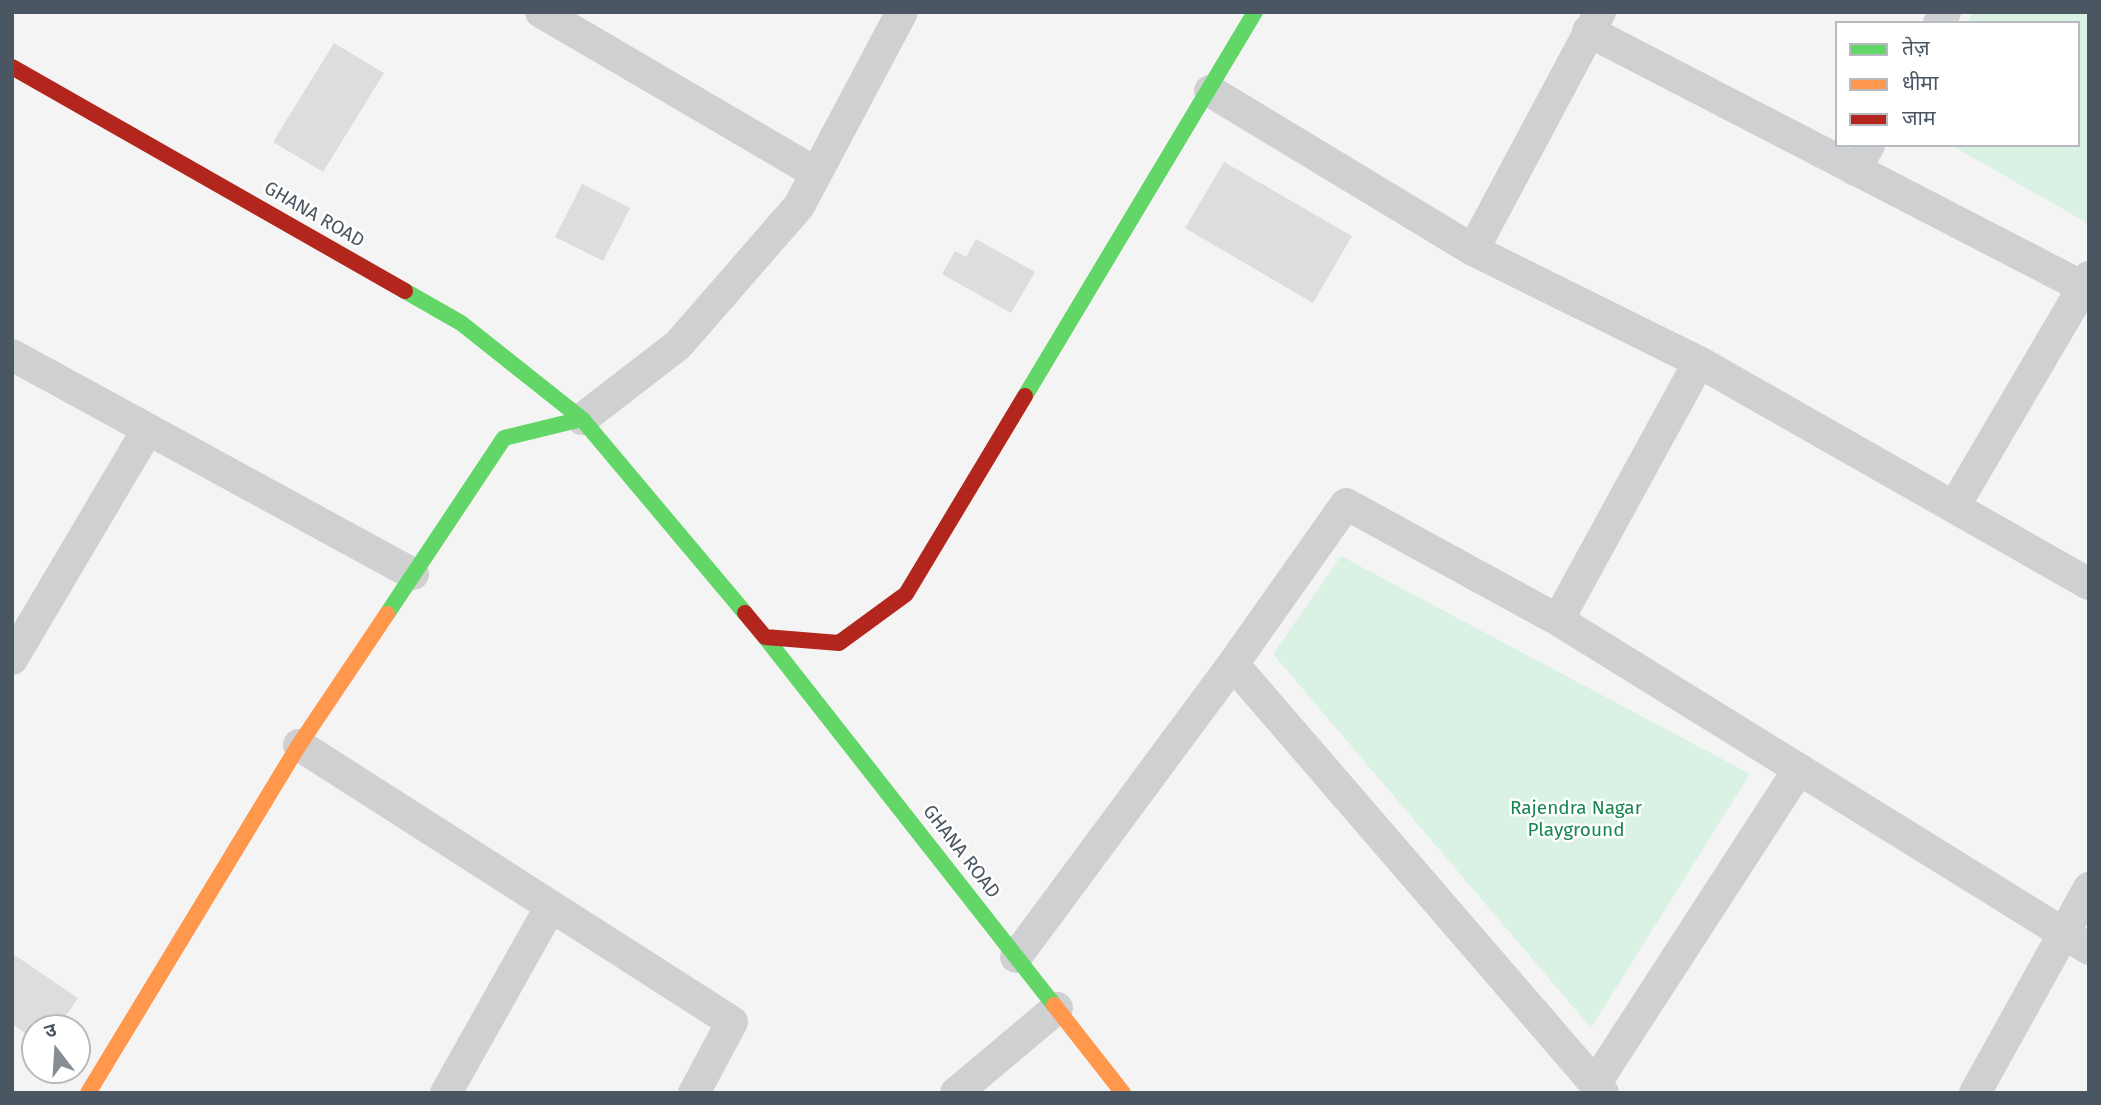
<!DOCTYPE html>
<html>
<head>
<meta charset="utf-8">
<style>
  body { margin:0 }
  #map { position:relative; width:2101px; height:1105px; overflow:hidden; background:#f4f4f4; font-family:"Fira Sans","Noto Sans Devanagari",sans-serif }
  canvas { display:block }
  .frame { position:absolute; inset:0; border:14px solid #4a5661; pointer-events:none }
  .legend { position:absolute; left:1835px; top:21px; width:245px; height:126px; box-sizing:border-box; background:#fff; border:2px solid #b7bbc0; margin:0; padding:9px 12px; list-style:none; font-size:21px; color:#4a5661 }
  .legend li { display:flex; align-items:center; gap:14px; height:35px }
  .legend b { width:35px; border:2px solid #b7bbc0 }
  .north { position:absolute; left:21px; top:1014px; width:70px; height:70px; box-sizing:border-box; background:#fff; border:2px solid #b7bbc0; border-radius:50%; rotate:343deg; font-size:19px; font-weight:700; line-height:28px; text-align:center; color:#4a5661 }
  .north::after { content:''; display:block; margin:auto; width:24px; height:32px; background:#868d94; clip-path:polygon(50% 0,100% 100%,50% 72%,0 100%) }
</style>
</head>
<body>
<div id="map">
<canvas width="2101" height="1105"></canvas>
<div class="frame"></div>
<ul class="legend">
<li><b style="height:9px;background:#63d668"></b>तेज़</li>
<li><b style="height:9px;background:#ff974d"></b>धीमा</li>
<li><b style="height:9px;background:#b3261e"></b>जाम</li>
</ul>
<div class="north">उ</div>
</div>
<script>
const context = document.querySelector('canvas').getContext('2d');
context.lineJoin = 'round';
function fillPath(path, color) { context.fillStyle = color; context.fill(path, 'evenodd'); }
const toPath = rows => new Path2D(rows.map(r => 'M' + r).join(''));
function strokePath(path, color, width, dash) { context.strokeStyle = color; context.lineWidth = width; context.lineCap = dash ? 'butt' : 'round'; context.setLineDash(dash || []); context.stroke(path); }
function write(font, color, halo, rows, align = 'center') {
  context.font = font + ' "Fira Sans",sans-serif'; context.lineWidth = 5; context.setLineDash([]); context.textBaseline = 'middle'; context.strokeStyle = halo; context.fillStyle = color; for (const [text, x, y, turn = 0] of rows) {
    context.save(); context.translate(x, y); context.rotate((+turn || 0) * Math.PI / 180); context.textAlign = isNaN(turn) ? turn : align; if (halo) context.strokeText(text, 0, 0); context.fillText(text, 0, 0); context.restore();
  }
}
fillPath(toPath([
  [1972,12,2089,12,2089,224,1951,145,2078,145,2078,23,1967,23],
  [1341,556,1750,774,1591,1028,1273,654]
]), '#d9f2e3');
fillPath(toPath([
  [334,43,384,73,323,172,273,142],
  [1224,162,1352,236,1313,303,1185,228],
  [582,184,630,208,603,261,555,237],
  [976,239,1035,272,1011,313,942,274,955,251,966,257],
  [13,954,78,998,57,1028,35,1028,35,1040,12,1024]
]), '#ddddde');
strokePath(toPath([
  [541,12,816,173],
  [1939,23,1945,12],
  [1588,31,2083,287],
  [1210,91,1473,250,1699,362,2089,584],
  [1855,170,1869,145],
  [1473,250,1600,12],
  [12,355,413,574],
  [582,419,678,345,799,206,902,12],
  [1954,507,2089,277],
  [1558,620,2089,949],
  [12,659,148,429],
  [1233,664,1603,1093],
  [299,745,732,1022,694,1093],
  [1016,957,1233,664,1346,504,1558,620,1699,362],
  [1595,1084,1799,769],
  [446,1093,551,906],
  [956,1093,1057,1008],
  [1975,1093,2089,888]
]), '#ced0d2', 32);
strokePath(toPath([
  [405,291,461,323,582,419],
  [1025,396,1255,12],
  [387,614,504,438,582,419,745,613],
  [765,637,1054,1005]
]), '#63d668', 16);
strokePath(toPath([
  [1054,1005,1123,1093],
  [88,1093,299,745,387,614]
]), '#ff974d', 16);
strokePath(toPath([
  [12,67,405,291],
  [745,613,765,637,839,643,906,594,1025,396]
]), '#b3261e', 16);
write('19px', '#4a5661', '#fff', [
  ["GHANA ROAD",314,215,30],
  ["GHANA ROAD",961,852,52]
]);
write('19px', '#17864f', '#fff', [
  ["Rajendra Nagar",1576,809],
  ["Playground",1576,831]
]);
</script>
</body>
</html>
